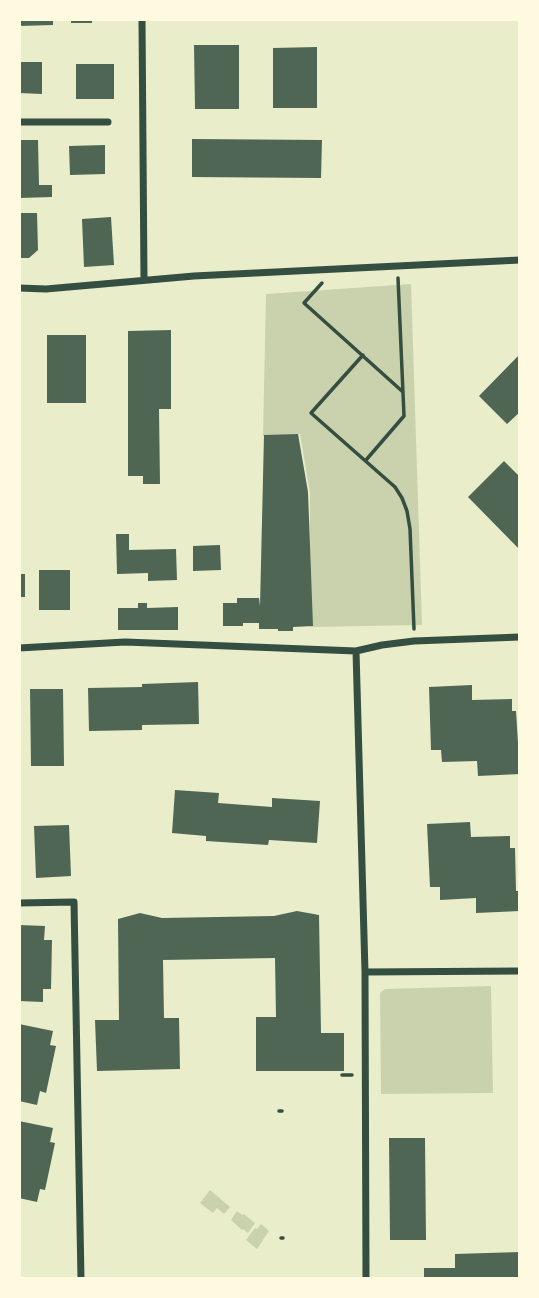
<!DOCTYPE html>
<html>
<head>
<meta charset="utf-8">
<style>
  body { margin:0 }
  #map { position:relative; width:539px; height:1298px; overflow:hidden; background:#e9edc9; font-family:"PT Sans",sans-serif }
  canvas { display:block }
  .frame { position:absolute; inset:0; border:21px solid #fefae0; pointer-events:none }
</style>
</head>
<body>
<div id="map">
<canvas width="539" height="1298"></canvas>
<div class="frame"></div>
</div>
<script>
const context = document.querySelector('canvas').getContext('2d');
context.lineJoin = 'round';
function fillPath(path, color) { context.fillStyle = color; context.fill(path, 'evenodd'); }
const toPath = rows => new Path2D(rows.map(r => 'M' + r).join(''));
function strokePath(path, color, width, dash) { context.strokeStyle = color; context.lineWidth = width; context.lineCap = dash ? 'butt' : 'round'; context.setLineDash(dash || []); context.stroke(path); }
fillPath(toPath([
  [411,284,422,625,310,627,310,493,300,434,263,436,266,294],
  [491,986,493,1093,381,1094,380,993,385,989],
  [210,1190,230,1207,224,1214,217,1208,213,1213,200,1203],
  [237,1211,242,1215,244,1214,255,1223,248,1233,243,1229,242,1230,231,1220],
  [261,1224,269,1231,257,1249,246,1240,255,1228,257,1229]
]), '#cad2ad');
fillPath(toPath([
  [19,19,53,19,53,25,19,26],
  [71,19,92,19,92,23,71,23],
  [194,45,239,45,239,109,195,109],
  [317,47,317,108,273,108,273,48],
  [19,62,42,62,42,94,19,93],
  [76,64,114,64,114,99,76,99],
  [192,139,322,140,321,178,192,177],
  [19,140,38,140,39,185,52,185,52,197,19,198],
  [105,145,105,174,70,175,69,146],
  [19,213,37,213,38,250,29,258,19,258],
  [111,217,114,265,84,267,82,219],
  [171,330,171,409,159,409,160,484,143,484,143,476,128,476,128,331],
  [47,335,86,335,86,403,47,403],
  [520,354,520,412,507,424,479,396],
  [298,434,308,492,313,626,293,627,293,631,278,631,278,629,259,629,259,623,243,623,243,626,223,626,223,603,237,603,237,598,259,598,260,606,264,435],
  [504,461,520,477,520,550,468,497],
  [116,534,129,534,129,550,176,549,177,580,148,581,148,573,117,574],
  [220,545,221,570,193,571,193,546],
  [39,570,70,570,70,610,39,610],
  [19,574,25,574,25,597,19,597],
  [138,603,147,603,147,608,178,607,178,630,118,630,118,608,138,608],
  [198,682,199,724,142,725,142,730,89,731,88,688,142,687,142,684],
  [472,685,472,700,512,699,512,711,516,711,520,774,478,776,477,761,442,762,441,750,431,750,429,687],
  [30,689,63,689,64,766,31,766],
  [175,790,219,793,218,803,272,807,272,798,320,801,317,843,269,840,268,845,206,841,206,836,172,833],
  [470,822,471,837,510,836,510,848,515,848,516,891,520,891,520,911,476,913,476,898,440,900,440,887,430,887,427,824],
  [69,825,71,876,36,878,34,826],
  [297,911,319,915,321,1033,344,1033,344,1071,256,1071,256,1017,276,1017,275,958,163,960,164,1018,179,1018,180,1069,97,1071,95,1020,119,1020,118,919,140,913,162,918,274,916],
  [19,925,45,926,44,940,52,940,51,989,43,989,43,1002,19,1001],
  [19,1024,53,1031,50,1045,56,1046,46,1093,40,1091,37,1105,19,1101],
  [19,1121,53,1128,50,1142,55,1143,45,1190,40,1189,37,1202,19,1198],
  [389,1138,425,1138,426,1240,390,1240],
  [520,1252,520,1279,424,1279,424,1268,455,1268,455,1254]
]), '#4f6655');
strokePath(toPath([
  [322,283,304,303,403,392],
  [363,355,311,413,395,487,402,498,407,511,410,529,414,629],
  [366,460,404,416,398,278],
  [342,1075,352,1075],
  [279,1111,282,1111],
  [281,1238,283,1238]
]), '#344e41', 3.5);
strokePath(toPath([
  [142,19,144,280],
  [19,122,108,122],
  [19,288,46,289,194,276,520,260],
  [19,648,125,642,356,651,382,645,414,641,520,637],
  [356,651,365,972,366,1279],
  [19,903,74,902,81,1279],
  [365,972,520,971]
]), '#344e41', 7);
</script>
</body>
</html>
